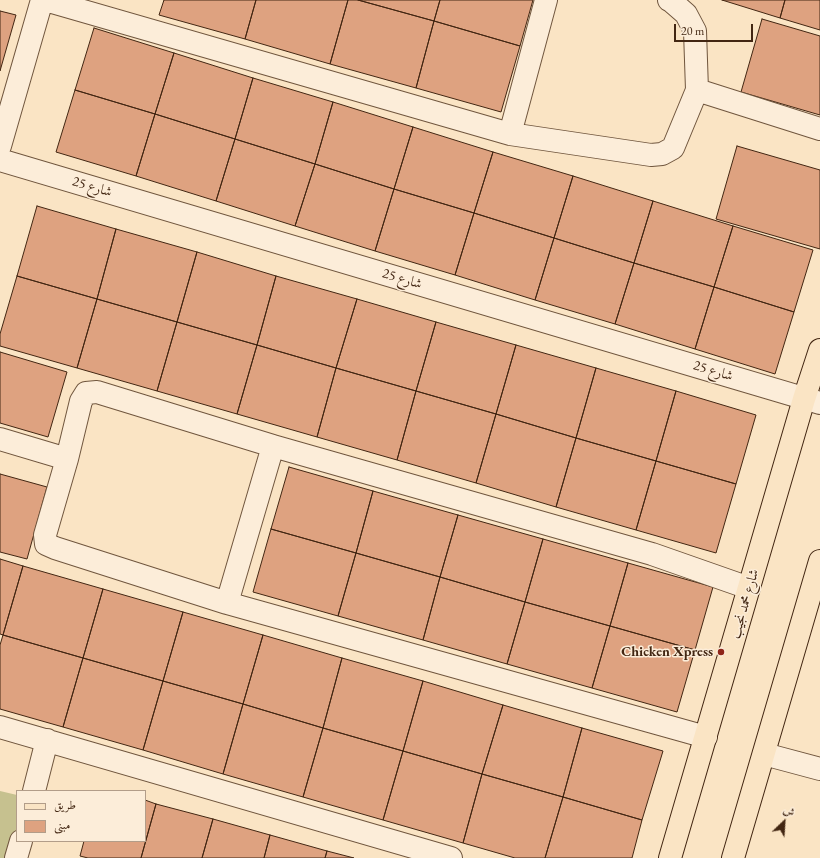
<!DOCTYPE html>
<html>
<head>
<meta charset="utf-8">
<style>
  body { margin:0 }
  #map { position:relative; width:820px; height:858px; overflow:hidden; background:#fae4c4; font-family:"EB Garamond",Amiri,serif }
  canvas { display:block }
  .legend { position:absolute; left:16px; top:790px; width:130px; height:52px; box-sizing:border-box; background:#fcedd9; border:1px solid #b29d89; margin:0; padding:5px 7px; list-style:none; font-size:12px; color:#422612 }
  .legend li { display:flex; align-items:center; gap:8px; height:20px }
  .legend b { width:20px; border:1px solid #b29d89 }
  .north { position:absolute; left:764px; top:802px; width:40px; height:40px; -webkit-text-stroke:3px #fcedd9; paint-order:stroke; rotate:25deg; font-size:11px; font-weight:700; line-height:16px; text-align:center; color:#422612 }
  .north::after { content:''; display:block; margin:auto; width:14px; height:18px; background:#422612; clip-path:polygon(50% 0,100% 100%,50% 72%,0 100%) }
  .scale { position:absolute; left:674px; top:24px; width:79px; height:18px; box-sizing:border-box; border:2px solid #422612; border-top:0; padding-left:5px; font-size:12px; line-height:14px; white-space:nowrap; color:#422612; -webkit-text-stroke:3px #fcedd9; paint-order:stroke }
</style>
</head>
<body>
<div id="map">
<canvas width="820" height="858"></canvas>
<ul class="legend">
<li><b style="height:5px;background:#fae4c4"></b>طريق</li>
<li><b style="height:11px;background:#dea280"></b>مبنى</li>
</ul>
<div class="north">ش</div>
<div class="scale">20 m</div>
</div>
<script>
const context = document.querySelector('canvas').getContext('2d');
context.lineJoin = 'round';
function fillPath(path, color) { context.fillStyle = color; context.fill(path, 'evenodd'); }
const toPath = rows => new Path2D(rows.map(r => 'M' + r).join(''));
function strokePath(path, color, width, dash) { context.strokeStyle = color; context.lineWidth = width; context.lineCap = dash ? 'butt' : 'round'; context.setLineDash(dash || []); context.stroke(path); }
function write(font, color, halo, rows, align = 'center') {
  context.font = font + ' "EB Garamond",Amiri,serif'; context.lineWidth = 3; context.setLineDash([]); context.textBaseline = 'middle'; context.strokeStyle = halo; context.fillStyle = color; for (const [text, x, y, turn = 0] of rows) {
    context.save(); context.translate(x, y); context.rotate((+turn || 0) * Math.PI / 180); context.textAlign = isNaN(turn) ? turn : align; if (halo) context.strokeText(text, 0, 0); context.fillText(text, 0, 0); context.restore();
  }
}
fillPath(toPath([
  [0,791,17,795,17,839,12,858,0,858]
]), '#c6c18f');
const building = toPath([
  [164,0,256,0,245,39,159,15,164,0],
  [256,0,348,0,330,64,245,39,256,0],
  [348,0,358,0,434,21,416,88,330,64,348,0],
  [358,0,440,0,434,21,358,0],
  [440,0,533,0,520,46,434,21,440,0],
  [722,0,785,0,780,18,722,0],
  [785,0,820,0,820,30,780,18,785,0],
  [0,11,16,15,0,71,0,11],
  [762,19,820,36,820,115,741,92,762,19],
  [434,21,520,46,501,112,416,88,434,21],
  [94,28,174,53,155,114,75,90,94,28],
  [174,53,253,78,235,139,155,114,174,53],
  [253,78,333,102,315,164,235,139,253,78],
  [75,90,155,114,136,176,56,152,75,90],
  [333,102,413,127,394,189,315,164,333,102],
  [155,114,235,139,216,201,136,176,155,114],
  [413,127,493,152,474,213,394,189,413,127],
  [235,139,315,164,295,226,216,201,235,139],
  [737,146,820,170,820,249,716,219,737,146],
  [493,152,573,176,554,238,474,213,493,152],
  [315,164,394,189,375,251,295,226,315,164],
  [573,176,653,201,634,263,554,238,573,176],
  [394,189,474,213,455,275,375,251,394,189],
  [653,201,733,226,714,287,634,263,653,201],
  [37,206,116,229,97,299,17,276,37,206],
  [474,213,554,238,535,300,455,275,474,213],
  [733,226,813,250,794,312,714,287,733,226],
  [116,229,197,252,177,322,97,299,116,229],
  [554,238,634,263,615,324,535,300,554,238],
  [197,252,276,276,257,345,177,322,197,252],
  [634,263,714,287,695,349,615,324,634,263],
  [17,276,97,299,77,368,0,346,0,334,17,276],
  [276,276,357,299,336,368,257,345,276,276],
  [714,287,794,312,775,374,695,349,714,287],
  [97,299,177,322,157,391,77,368,97,299],
  [357,299,436,322,416,391,336,368,357,299],
  [177,322,257,345,237,414,157,391,177,322],
  [436,322,516,345,496,414,416,391,436,322],
  [257,345,336,368,317,437,237,414,257,345],
  [516,345,596,368,576,438,496,414,516,345],
  [0,352,67,372,48,437,0,423,0,352],
  [336,368,416,391,397,460,317,437,336,368],
  [596,368,676,391,656,461,576,438,596,368],
  [416,391,496,414,476,483,397,460,416,391],
  [676,391,756,415,736,484,656,461,676,391],
  [496,414,576,438,556,507,476,483,496,414],
  [576,438,656,461,636,530,556,507,576,438],
  [656,461,736,484,716,553,636,530,656,461],
  [289,467,373,491,356,553,271,529,289,467],
  [0,474,47,487,27,559,0,552,0,474],
  [373,491,458,515,440,577,356,553,373,491],
  [458,515,543,539,525,602,440,577,458,515],
  [271,529,356,553,338,616,253,592,271,529],
  [543,539,628,563,610,626,525,602,543,539],
  [356,553,440,577,423,640,338,616,356,553],
  [0,559,23,566,3,635,0,634,0,559],
  [628,563,713,587,695,650,610,626,628,563],
  [23,566,103,589,83,658,3,635,23,566],
  [440,577,525,602,507,664,423,640,440,577],
  [103,589,183,612,163,681,83,658,103,589],
  [525,602,610,626,592,688,507,664,525,602],
  [183,612,263,635,243,704,163,681,183,612],
  [610,626,695,650,677,712,592,688,610,626],
  [3,635,83,658,63,727,0,709,0,645,3,635],
  [263,635,342,658,323,728,243,704,263,635],
  [83,658,163,681,143,750,63,727,83,658],
  [342,658,423,681,403,751,323,728,342,658],
  [163,681,243,704,223,774,143,750,163,681],
  [423,681,503,705,482,774,403,751,423,681],
  [243,704,323,728,303,797,223,774,243,704],
  [503,705,582,728,563,797,482,774,503,705],
  [323,728,403,751,383,820,303,797,323,728],
  [582,728,663,751,642,820,563,797,582,728],
  [403,751,482,774,463,843,383,820,403,751],
  [482,774,563,797,545,858,515,858,463,843,482,774],
  [563,797,642,820,632,858,545,858,563,797],
  [145,800,156,804,141,858,88,858,80,856,84,841,145,841,145,800],
  [156,804,213,819,202,858,141,858,156,804],
  [213,819,270,835,264,858,202,858,213,819],
  [270,835,327,851,325,858,264,858,270,835],
  [327,851,354,858,325,858,327,851]
]);
fillPath(building, '#dea280');
strokePath(building, '#422612', 1);
const minor = toPath([
  [45,0,510,134,651,155,662,154,673,148,697,90,695,31,686,14,671,1,669,0],
  [697,90,820,129],
  [510,134,546,0],
  [0,146,42,0],
  [0,160,820,403],
  [97,392,273,446,227,603,55,548,46,544,45,535,67,459,81,401,86,393,97,392],
  [0,439,67,459],
  [273,446,652,554,749,588],
  [227,603,706,737],
  [0,727,451,858],
  [764,754,820,769],
  [34,791,47,740],
  [16,858,21,841]
]);
const major = toPath([
  [670,858,804,399,820,350],
  [733,858,820,561]
]);
strokePath(minor, '#70563e', 24);
strokePath(major, '#422612', 24);
strokePath(minor, '#fcedd9', 22);
strokePath(major, '#fae4c4', 22);
for (const [x, y, r, color] of [
  [721,652,4,"#8f2418"]
]) { const dot = new Path2D(); dot.arc(x, y, r, 0, 2 * Math.PI); context.fillStyle = color; context.fill(dot); strokePath(dot, '#fcedd9', 1.5); }
write('14px', '#422612', '#fcedd9', [
  ["شارع 25",92,187,17],
  ["شارع 25",402,279,17],
  ["شارع 25",713,371,17],
  ["شارع محمد نجيب",745,604,-74]
]);
write('bold 14px', '#422612', '#fcedd9', [
  ["Chicken Xpress",713,652]
], 'right');
</script>
</body>
</html>
